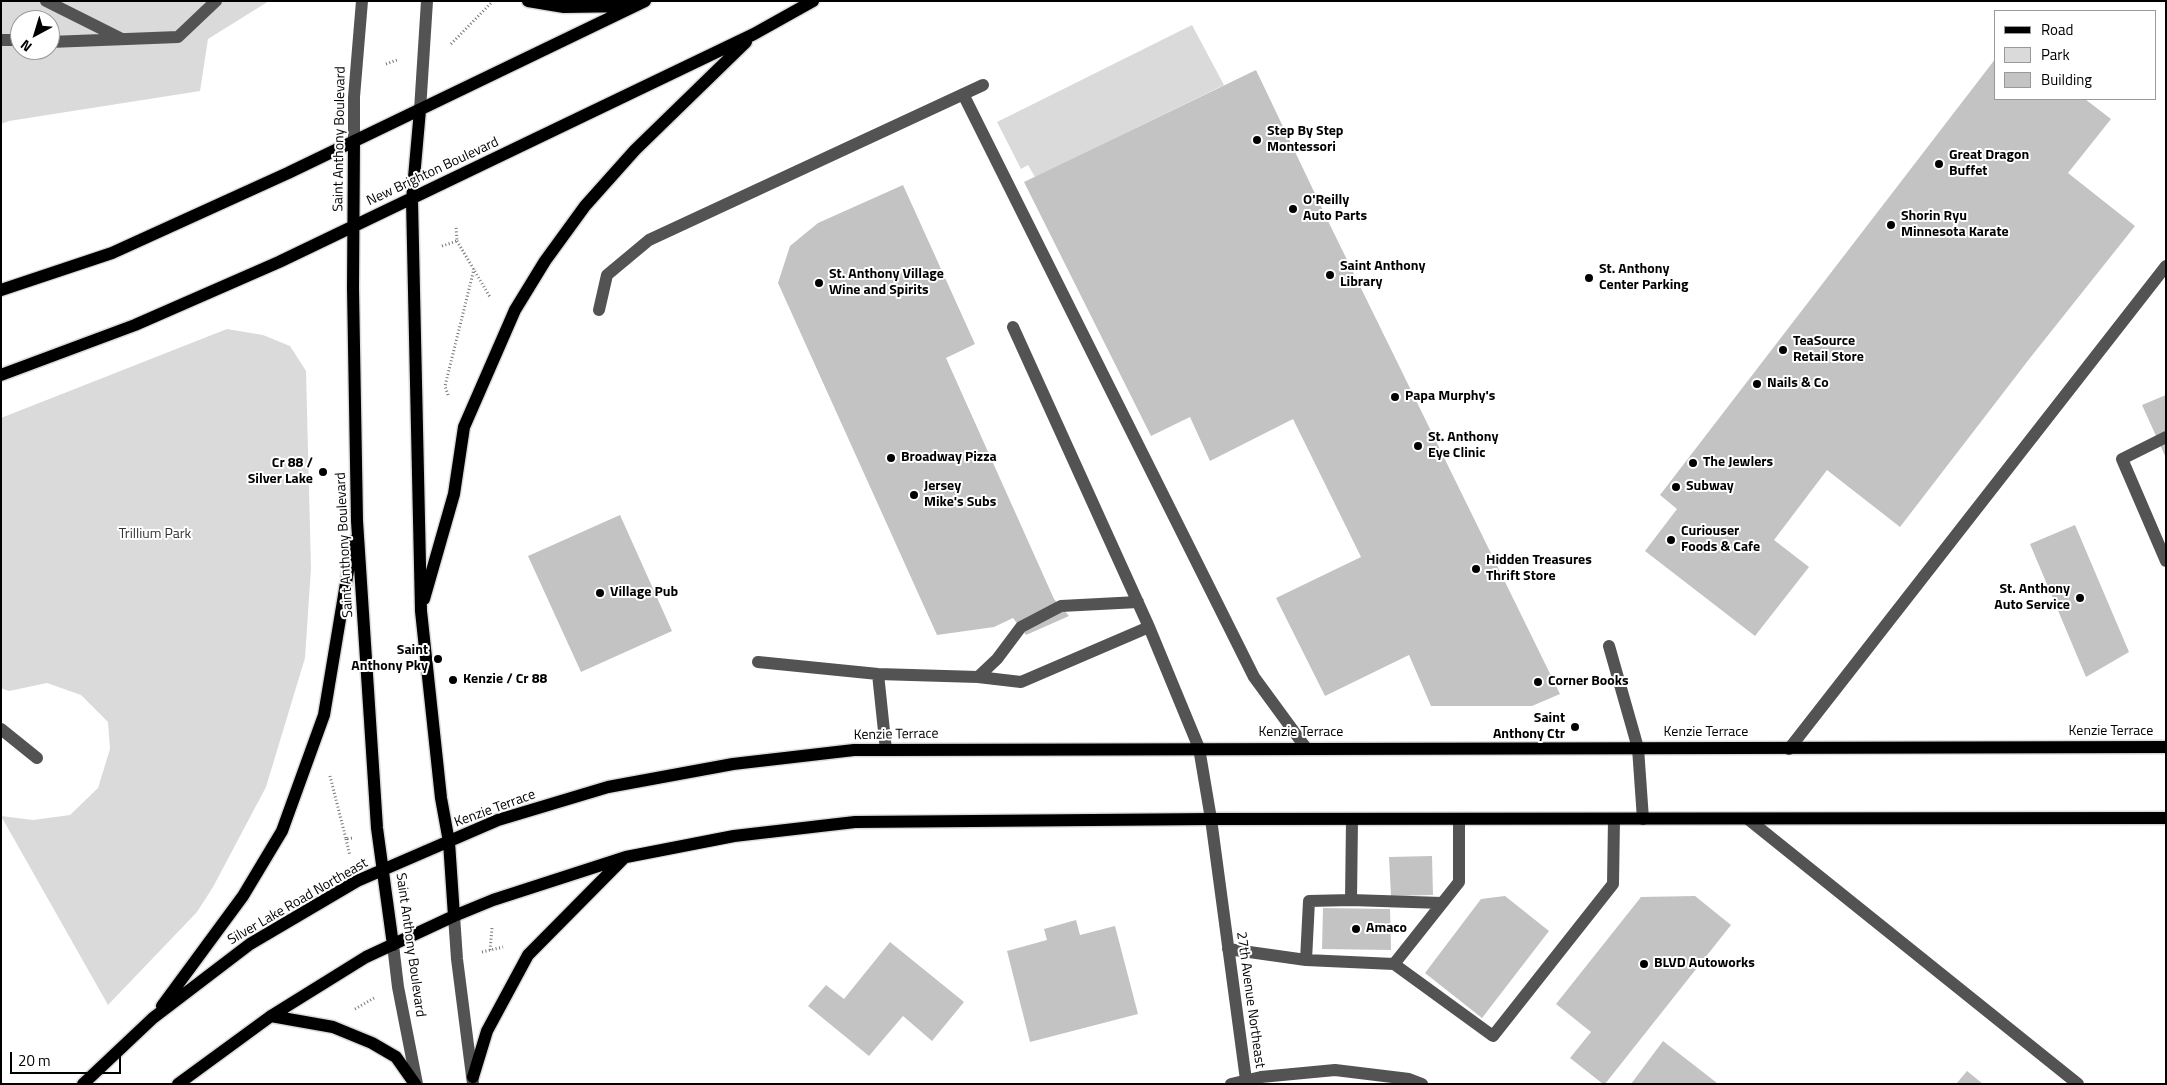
<!DOCTYPE html>
<html>
<head>
<meta charset="utf-8">
<style>
  body { margin:0 }
  #map { position:relative; width:2167px; height:1085px; overflow:hidden; background:#fff; font-family:"Titillium Web",sans-serif }
  canvas { display:block }
  .frame { position:absolute; inset:0; border:2px solid #000; pointer-events:none }
  .legend { position:absolute; left:1994px; top:10px; width:162px; height:90px; box-sizing:border-box; background:#fff; border:1px solid #999; margin:0; padding:6px 9px; list-style:none; font-size:15px; color:#000 }
  .legend li { display:flex; align-items:center; gap:10px; height:25px }
  .legend b { width:25px; border:1px solid #999 }
  .north { position:absolute; left:10px; top:10px; width:50px; height:50px; box-sizing:border-box; background:#fff; border:1px solid #999; border-radius:50%; rotate:219deg; font-size:14px; font-weight:700; line-height:20px; text-align:center; color:#000 }
  .north::after { content:''; display:block; margin:auto; width:18px; height:22px; background:#000; clip-path:polygon(50% 0,100% 100%,50% 72%,0 100%) }
  .scale { position:absolute; left:10px; top:1052px; width:111px; height:22px; box-sizing:border-box; border:2px solid #000; border-top:0; padding-left:6px; font-size:15px; line-height:18px; white-space:nowrap; color:#000; -webkit-text-stroke:4px #fff; paint-order:stroke }
</style>
</head>
<body>
<div id="map">
<canvas width="2167" height="1085"></canvas>
<div class="frame"></div>
<ul class="legend">
<li><b style="height:6px;background:#000"></b>Road</li>
<li><b style="height:14px;background:#dadada"></b>Park</li>
<li><b style="height:14px;background:#c3c3c3"></b>Building</li>
</ul>
<div class="north">N</div>
<div class="scale">20 m</div>
</div>
<script>
const context = document.querySelector('canvas').getContext('2d');
context.lineJoin = 'round';
function fillPath(path, color) { context.fillStyle = color; context.fill(path, 'evenodd'); }
const toPath = rows => new Path2D(rows.map(r => 'M' + r).join(''));
function strokePath(path, color, width, dash) { context.strokeStyle = color; context.lineWidth = width; context.lineCap = dash ? 'butt' : 'round'; context.setLineDash(dash || []); context.stroke(path); }
function write(font, color, halo, rows, align = 'center') {
  context.font = font + ' "Titillium Web",sans-serif'; context.lineWidth = 4; context.setLineDash([]); context.textBaseline = 'middle'; context.strokeStyle = halo; context.fillStyle = color; for (const [text, x, y, turn = 0] of rows) {
    context.save(); context.translate(x, y); context.rotate((+turn || 0) * Math.PI / 180); context.textAlign = isNaN(turn) ? turn : align; if (halo) context.strokeText(text, 0, 0); context.fillText(text, 0, 0); context.restore();
  }
}
fillPath(toPath([
  [1,1,269,1,208,39,200,91,9,121,1,124],
  [20,20,50,20,50,50,20,50],
  [1192,25,1224,85,1035,177,1028,165,1021,169,997,122],
  [227,329,263,335,290,346,306,371,311,568,305,658,266,787,213,887,197,912,108,1005,1,816,33,820,70,815,98,788,110,749,108,722,81,695,47,683,9,691,1,688,1,418]
]), '#dadada');
fillPath(toPath([
  [1996,58,1996,99,2085,99,2111,119,2068,173,2135,226,2030,358,1900,527,1827,470,1774,540,1809,567,1755,636,1645,551,1677,509,1660,495],
  [1256,70,1329,223,1560,694,1532,706,1431,706,1409,655,1325,696,1276,598,1361,557,1293,419,1210,461,1190,417,1151,436,1024,182],
  [903,185,975,344,946,358,1054,599,1069,616,1026,635,1013,618,994,627,937,635,778,283,790,246,818,223],
  [2166,395,2166,458,2142,405],
  [620,515,672,631,581,672,528,556],
  [2075,525,2129,652,2086,677,2030,544],
  [1432,856,1433,895,1391,896,1389,857],
  [1505,896,1549,931,1482,1018,1425,973,1481,899],
  [1695,896,1731,925,1605,1084,1603,1084,1570,1058,1591,1032,1556,1004,1641,897],
  [1323,908,1390,909,1391,950,1322,949],
  [1076,920,1080,935,1115,926,1138,1014,1030,1042,1007,951,1047,940,1044,929],
  [890,942,964,1002,932,1041,903,1016,869,1056,808,1006,826,985,844,999],
  [1663,1041,1717,1083,1716,1084,1631,1084],
  [1967,1071,1983,1084,1956,1084]
]), '#c3c3c3');
const major = toPath([
  [528,1,564,7,631,6],
  [420,110,412,200,421,611,441,798,449,842,454,916],
  [354,141,353,288,357,521,377,828,393,945],
  [1,290,112,253,288,173,645,1],
  [1,375,135,325,279,262,754,34,813,1],
  [424,599,454,494,464,427,515,310,545,261,585,206,635,150,746,42],
  [162,1006,243,896,282,831,324,715,353,541],
  [271,1016,333,1027,372,1043,396,1057,415,1084],
  [473,1077,487,1031,528,955,623,859],
  [83,1084,153,1018,250,944,357,881,498,820,608,787,733,764,854,750,886,750,2166,747],
  [178,1084,271,1016,366,957,454,916,493,900,626,857,734,836,855,822,1211,819,2166,818]
]);
strokePath(major, '#dbdbdb', 15);
strokePath(toPath([
  [451,44,492,2],
  [386,64,397,60],
  [457,241,490,297],
  [442,246,457,241,456,226],
  [448,395,445,386,474,269],
  [330,776,346,839,352,838],
  [346,839,350,856],
  [490,950,492,928],
  [482,952,503,947],
  [355,1009,374,998]
]), '#757575', 3, [1, 2.5]);
strokePath(toPath([
  [46,1,122,39],
  [1,40,20,40],
  [50,42,178,37,216,1],
  [963,94,1254,677,1306,748],
  [420,110,427,1],
  [354,141,354,97,362,1],
  [599,310,607,275,649,240,983,85],
  [1013,327,1149,627],
  [2166,437,2122,459,2166,561],
  [1609,646,1638,748,1643,819],
  [758,662,878,674,978,677,1021,682,1149,627,1199,748,1211,819,1246,1080],
  [878,674,886,750],
  [978,677,997,659,1021,627,1061,606,1138,602],
  [1,729,37,758],
  [1789,749,2166,266],
  [1748,819,2078,1084],
  [1351,900,1442,903],
  [454,916,457,959,473,1084],
  [393,945,398,987,417,1084],
  [1228,949,1306,960,1394,964,1459,882,1459,820],
  [1306,960,1309,901,1351,900,1352,820],
  [1394,964,1493,1036,1613,884,1614,819],
  [1231,1084,1261,1077,1335,1070,1409,1079,1422,1084]
]), '#535353', 12);
strokePath(major, '#000', 12);
for (const [x, y, r, color] of [
  [1257,140,5,"#000"],
  [1939,164,5,"#000"],
  [1293,209,5,"#000"],
  [1891,225,5,"#000"],
  [1330,275,5,"#000"],
  [1589,278,5,"#000"],
  [819,283,5,"#000"],
  [1783,350,5,"#000"],
  [1757,384,5,"#000"],
  [1395,397,5,"#000"],
  [1418,446,5,"#000"],
  [891,458,5,"#000"],
  [1693,463,5,"#000"],
  [323,472,5,"#000"],
  [1676,487,5,"#000"],
  [914,495,5,"#000"],
  [1671,540,5,"#000"],
  [1476,569,5,"#000"],
  [600,593,5,"#000"],
  [2080,598,5,"#000"],
  [438,659,5,"#000"],
  [453,680,5,"#000"],
  [1538,682,5,"#000"],
  [1575,727,5,"#000"],
  [1356,929,5,"#000"],
  [1644,964,5,"#000"]
]) { const dot = new Path2D(); dot.arc(x, y, r, 0, 2 * Math.PI); context.fillStyle = color; context.fill(dot); strokePath(dot, '#fff', 2); }
write('bold 14px', '#000', '#fff', [
  ["Step By Step",1267,132],
  ["Montessori",1267,148],
  ["Great Dragon",1949,156],
  ["Buffet",1949,172],
  ["O'Reilly",1303,201],
  ["Auto Parts",1303,217],
  ["Shorin Ryu",1901,217],
  ["Minnesota Karate",1901,233],
  ["Saint Anthony",1340,267],
  ["Library",1340,283],
  ["St. Anthony",1599,270],
  ["Center Parking",1599,286],
  ["St. Anthony Village",829,275],
  ["Wine and Spirits",829,291],
  ["TeaSource",1793,342],
  ["Retail Store",1793,358],
  ["Nails & Co",1767,384],
  ["Papa Murphy's",1405,397],
  ["St. Anthony",1428,438],
  ["Eye Clinic",1428,454],
  ["Broadway Pizza",901,458],
  ["The Jewlers",1703,463],
  ["Cr 88 /",313,464,"right"],
  ["Silver Lake",313,480,"right"],
  ["Jersey",924,487],
  ["Mike's Subs",924,503],
  ["Subway",1686,487],
  ["Curiouser",1681,532],
  ["Foods & Cafe",1681,548],
  ["Hidden Treasures",1486,561],
  ["Thrift Store",1486,577],
  ["St. Anthony",2070,590,"right"],
  ["Auto Service",2070,606,"right"],
  ["Village Pub",610,593],
  ["Saint",428,651,"right"],
  ["Anthony Pky",428,667,"right"],
  ["Kenzie / Cr 88",463,680],
  ["Corner Books",1548,682],
  ["Saint",1565,719,"right"],
  ["Anthony Ctr",1565,735,"right"],
  ["Amaco",1366,929],
  ["BLVD Autoworks",1654,964]
], 'left');
write('14px', '#000', '#fff', [
  ["Saint Anthony Boulevard",340,139,-89],
  ["New Brighton Boulevard",433,172,-25],
  ["Saint Anthony Boulevard",345,545,-93],
  ["Kenzie Terrace",2111,732],
  ["Kenzie Terrace",1301,733],
  ["Kenzie Terrace",1706,733],
  ["Kenzie Terrace",896,735,-1],
  ["Kenzie Terrace",495,809,-20],
  ["Silver Lake Road Northeast",298,902,-30],
  ["Saint Anthony Boulevard",410,945,82],
  ["27th Avenue Northeast",1250,1000,82]
]);
write('14px', '#313131', '#fff', [
  ["Trillium Park",155,535]
]);
</script>
</body>
</html>
